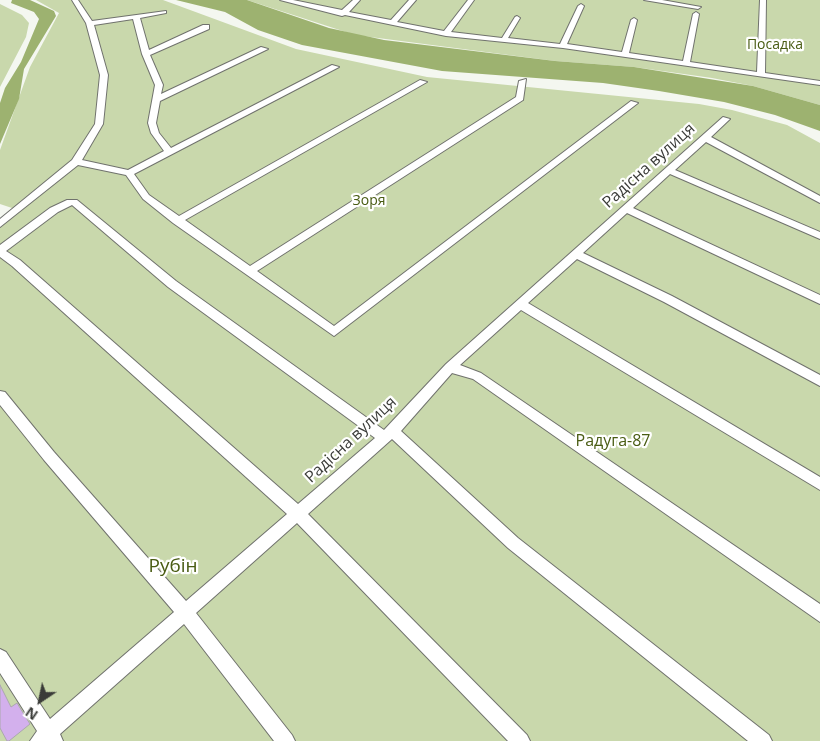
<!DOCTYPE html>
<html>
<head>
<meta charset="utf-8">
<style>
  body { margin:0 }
  #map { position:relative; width:820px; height:741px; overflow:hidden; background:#f4f7f0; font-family:"Open Sans",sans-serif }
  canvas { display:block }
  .north { position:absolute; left:15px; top:676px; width:50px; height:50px; -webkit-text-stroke:4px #fff; paint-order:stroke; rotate:214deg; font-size:14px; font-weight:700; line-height:20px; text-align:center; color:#3a3b38 }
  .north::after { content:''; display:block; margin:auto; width:18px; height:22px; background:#3a3b38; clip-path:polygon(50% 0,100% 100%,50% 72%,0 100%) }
</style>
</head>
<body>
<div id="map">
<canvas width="820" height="741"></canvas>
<div class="north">N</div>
</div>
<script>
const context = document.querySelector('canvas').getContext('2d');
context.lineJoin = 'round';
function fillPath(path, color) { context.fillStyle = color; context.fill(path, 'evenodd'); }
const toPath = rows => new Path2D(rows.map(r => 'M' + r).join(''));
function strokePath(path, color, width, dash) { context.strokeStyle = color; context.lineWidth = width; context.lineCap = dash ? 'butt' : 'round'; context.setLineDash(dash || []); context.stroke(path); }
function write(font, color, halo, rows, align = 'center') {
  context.font = font + ' "Open Sans",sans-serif'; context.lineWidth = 4.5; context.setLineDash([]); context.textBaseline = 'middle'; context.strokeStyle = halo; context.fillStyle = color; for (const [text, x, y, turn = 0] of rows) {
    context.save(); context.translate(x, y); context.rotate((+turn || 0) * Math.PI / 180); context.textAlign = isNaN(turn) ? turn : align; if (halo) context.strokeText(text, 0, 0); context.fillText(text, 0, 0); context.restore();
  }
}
fillPath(toPath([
  [36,0,163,0,296,49,427,77,699,104,732,110,787,125,820,143,820,741,0,741,0,220,15,209,0,204,0,150,30,67,59,13],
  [247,0,820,0,820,105,753,86,712,78,634,67,555,61,355,35],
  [0,4,22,15,29,23,26,37,0,87]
]), '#c9d8ac');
fillPath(toPath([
  [12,0,30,0,54,11,56,16,24,69,19,99,0,144,0,103,5,88,21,62,39,19,34,12,11,3],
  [176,0,247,0,329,28,384,40,555,61,634,67,753,86,820,105,820,131,775,115,724,102,659,91,603,83,442,71,302,45,258,30,225,12]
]), '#9db270');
const building = toPath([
  [0,685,11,707,17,703,30,724,9,741,7,741,0,728,0,685]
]);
fillPath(building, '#d3b0ed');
strokePath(building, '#aba8ad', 1);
const minor = toPath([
  [72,0,78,0,92,21,166,11,166,13,140,18,149,50,203,25,209,25,209,29,150,55,163,85,161,94,261,47,268,49,160,101,156,123,159,133,171,148,332,65,339,67,134,174,149,195,179,216,420,80,427,82,185,220,250,266,516,97,519,81,526,79,523,100,257,271,334,326,631,101,638,103,334,336,173,223,143,199,126,175,78,165,0,227,0,219,72,160,95,124,100,75,86,23,72,0],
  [133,19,142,54,155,85,148,123,151,133,164,151,128,170,82,160,103,124,108,75,94,25,133,19],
  [280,0,293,0,342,10,353,0,360,0,349,12,391,20,409,0,416,0,397,22,444,31,468,0,474,0,451,32,502,38,515,17,517,16,520,18,508,38,560,44,578,6,581,4,584,6,567,44,622,52,631,20,634,18,637,20,629,53,683,61,693,14,696,12,699,14,690,62,757,72,760,0,766,0,765,73,820,81,820,85,563,48,446,36,345,15,342,16,280,0],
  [644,0,662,0,701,7,698,9,644,0],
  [723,117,730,119,711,137,820,196,820,203,706,142,675,170,820,232,820,239,670,174,633,208,820,295,820,304,627,213,583,253,672,296,820,375,820,386,664,302,577,259,528,303,820,477,820,490,521,310,460,365,481,373,820,604,820,622,473,379,452,373,401,431,518,538,769,735,772,741,748,741,508,548,392,439,308,514,527,735,530,741,508,741,297,523,196,613,292,735,295,741,274,741,184,624,60,734,63,741,30,741,37,731,0,673,0,649,6,652,50,719,174,612,44,460,0,405,0,391,5,392,54,452,186,601,287,514,12,266,0,257,0,245,50,208,67,200,77,200,176,281,384,430,446,364,723,117],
  [72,205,168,287,375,438,298,504,20,260,6,251,58,212,72,205]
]);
strokePath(minor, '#70726d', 2);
fillPath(minor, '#fff');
write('14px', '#495c13', '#fff', [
  ["Посадка",775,45],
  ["Зоря",369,201]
]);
write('16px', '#3a3b38', '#fff', [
  ["Радісна вулиця",649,166,-42],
  ["Радісна вулиця",351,440,-43]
]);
write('16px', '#495c13', '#fff', [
  ["Радуга-87",613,441]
]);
write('19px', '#495c13', '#fff', [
  ["Рубін",173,567]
]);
</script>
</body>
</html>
